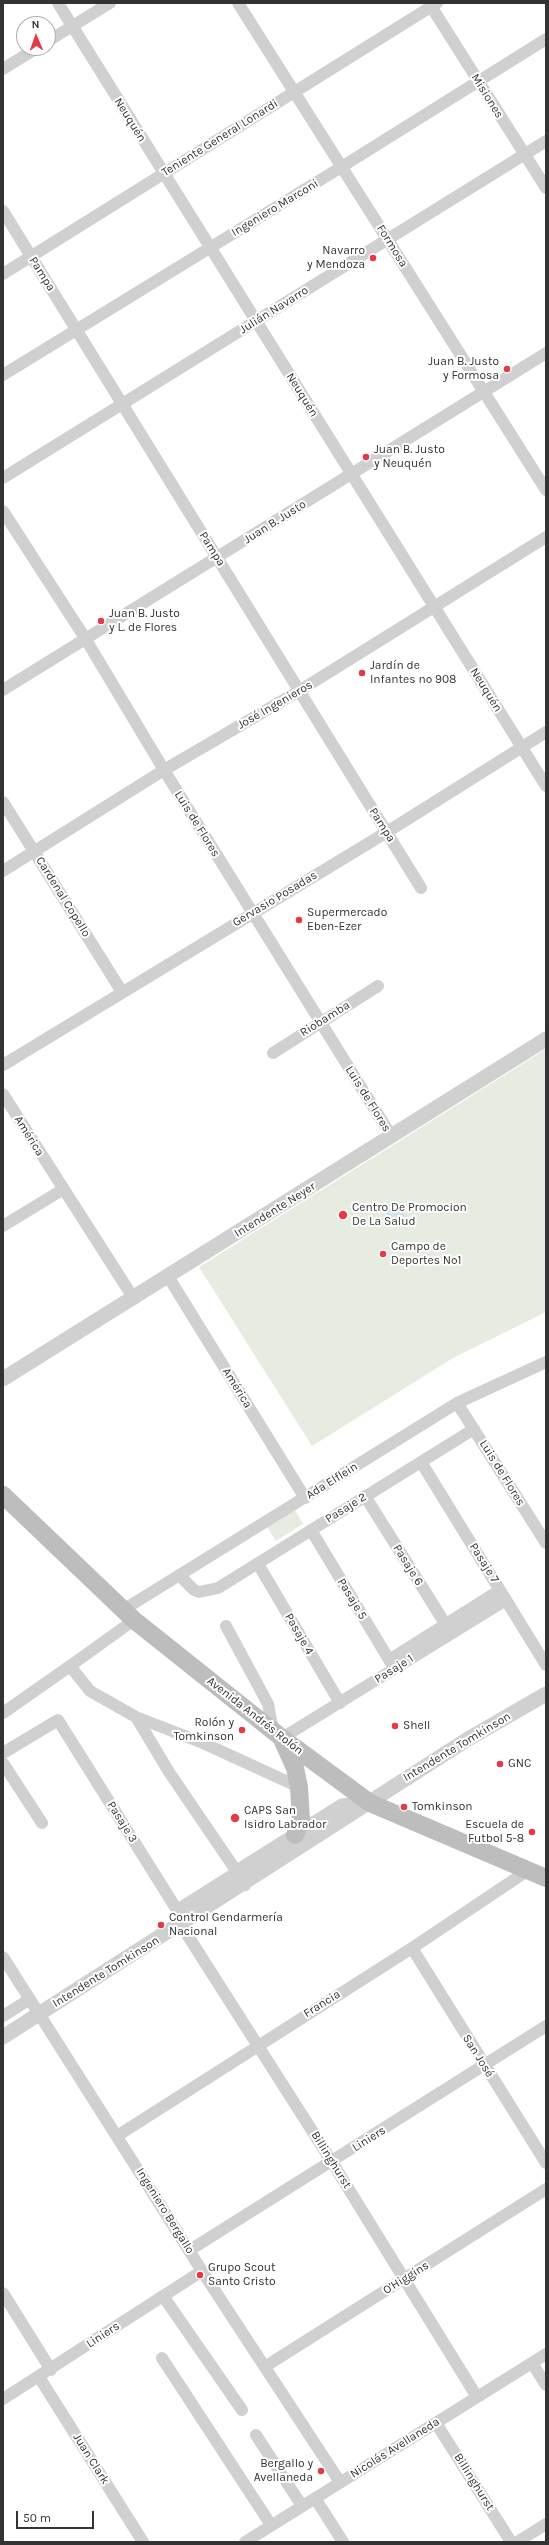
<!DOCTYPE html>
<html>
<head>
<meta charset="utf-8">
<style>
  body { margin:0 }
  #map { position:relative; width:549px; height:2545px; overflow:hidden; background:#fff; font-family:Karla,sans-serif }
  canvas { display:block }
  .frame { position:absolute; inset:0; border:4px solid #333; pointer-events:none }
  .north { position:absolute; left:16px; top:16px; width:40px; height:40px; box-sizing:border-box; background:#fff; border:1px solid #adadad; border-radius:50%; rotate:358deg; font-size:11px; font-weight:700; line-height:16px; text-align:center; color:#333 }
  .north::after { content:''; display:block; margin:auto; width:14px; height:18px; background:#e63946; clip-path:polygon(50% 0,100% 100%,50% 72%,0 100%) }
  .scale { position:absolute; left:16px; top:2511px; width:78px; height:18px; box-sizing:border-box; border:2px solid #333; border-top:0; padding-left:5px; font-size:12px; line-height:14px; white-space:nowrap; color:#333; -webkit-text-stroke:3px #fff; paint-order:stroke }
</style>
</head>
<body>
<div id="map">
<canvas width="549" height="2545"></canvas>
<div class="frame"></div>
<div class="north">N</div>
<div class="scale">50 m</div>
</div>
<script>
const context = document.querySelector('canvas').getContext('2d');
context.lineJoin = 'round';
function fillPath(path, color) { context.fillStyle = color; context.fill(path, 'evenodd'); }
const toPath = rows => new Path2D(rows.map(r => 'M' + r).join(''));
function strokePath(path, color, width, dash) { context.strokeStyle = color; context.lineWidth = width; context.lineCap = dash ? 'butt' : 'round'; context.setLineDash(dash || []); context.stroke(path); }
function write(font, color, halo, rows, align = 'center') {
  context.font = font + ' Karla,sans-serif'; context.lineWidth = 4; context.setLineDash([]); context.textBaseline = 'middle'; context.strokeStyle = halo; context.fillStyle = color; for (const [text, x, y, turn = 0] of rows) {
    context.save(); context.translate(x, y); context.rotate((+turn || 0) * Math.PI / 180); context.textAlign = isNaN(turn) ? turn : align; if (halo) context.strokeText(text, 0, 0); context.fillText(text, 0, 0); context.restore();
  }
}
fillPath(toPath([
  [546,1049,546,1312,453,1358,312,1446,199,1267],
  [295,1510,303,1524,276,1541,267,1527]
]), '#e6ecdf');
fillPath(toPath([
  [396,1200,408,1219,395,1227,383,1208]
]), '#cfe2ee');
strokePath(toPath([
  [58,3,546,786],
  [238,3,546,490],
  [429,3,546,188],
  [48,41,110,3],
  [3,69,37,48],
  [3,211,421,888],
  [3,274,437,3],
  [3,375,343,166,546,39],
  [3,478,546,141],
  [3,511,85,638,164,770,392,1137],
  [3,690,546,353],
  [3,802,122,992],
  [3,871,164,770,299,691,546,537],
  [273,1053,378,986],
  [3,1065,387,832,546,732],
  [3,1094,134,1299],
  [3,1226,62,1190],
  [169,1278,305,1498],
  [457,1403,546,1543],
  [421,1462,546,1665],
  [365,1496,451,1633],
  [311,1530,394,1668],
  [258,1564,340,1703],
  [180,1576,194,1590,199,1592,218,1588,474,1429],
  [123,1610,457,1403,546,1362],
  [134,1620,70,1666,90,1691,136,1717,203,1743,299,1787],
  [226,1626,268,1704,273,1731],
  [389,1660,500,1590],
  [3,1713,70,1666],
  [136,1717,169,1772,237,1872,177,1910],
  [282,1738,506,1600],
  [3,1753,58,1720,177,1910,181,1925,332,2162,477,2397],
  [3,1763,42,1823],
  [412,1948,546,2163],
  [3,1957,202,2271,340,2482],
  [3,2016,30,1999],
  [117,2136,412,1948,527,1871],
  [190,2250,546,2026],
  [3,2293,51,2370],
  [163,2296,242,2410],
  [162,2358,271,2525],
  [532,2363,546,2385],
  [266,2366,546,2189],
  [39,2377,143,2542],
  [3,2399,202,2271],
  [436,2423,511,2542],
  [256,2435,302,2506],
  [315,2498,343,2542],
  [245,2542,546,2354],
  [517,2542,546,2524]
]), '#d0d0d0', 12);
strokePath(toPath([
  [3,1379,546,1039],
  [244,1884,237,1872,342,1806,367,1803],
  [3,2037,468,1739,546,1694]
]), '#d0d0d0', 15);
strokePath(toPath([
  [3,1495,134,1620,282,1738,370,1803,546,1878],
  [282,1739,295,1768,299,1787,301,1820,295,1835]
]), '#bdbdbd', 18);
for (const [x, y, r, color] of [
  [373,258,4,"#e63946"],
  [507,369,4,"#e63946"],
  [366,457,4,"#e63946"],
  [101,621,4,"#e63946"],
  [362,673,4,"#e63946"],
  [299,920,4,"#e63946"],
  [343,1215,5,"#e63946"],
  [383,1254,4,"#e63946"],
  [395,1726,4,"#e63946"],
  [242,1730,4,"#e63946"],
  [500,1764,4,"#e63946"],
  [404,1807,4,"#e63946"],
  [235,1818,5,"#e63946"],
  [532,1832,4,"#e63946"],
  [161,1925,4,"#e63946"],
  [200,2275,4,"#e63946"],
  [321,2471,4,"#e63946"]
]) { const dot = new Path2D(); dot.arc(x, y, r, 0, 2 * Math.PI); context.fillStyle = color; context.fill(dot); strokePath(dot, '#fff', 1.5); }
write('12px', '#333', '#fff', [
  ["Misiones",487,96,58],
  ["Neuquén",130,120,58],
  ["Teniente General Lonardi",220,138,-32],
  ["Ingeniero Marconi",275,208,-31],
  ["Formosa",392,246,58],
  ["Pampa",42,274,58],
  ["Julián Navarro",274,310,-32],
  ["Neuquén",302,395,58],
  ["Juan B. Justo",275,522,-32],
  ["Pampa",212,549,58],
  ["Neuquén",486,690,58],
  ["José Ingenieros",275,705,-30],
  ["Luis de Flores",197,824,58],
  ["Pampa",382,825,58],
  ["Cardenal Copello",63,897,58],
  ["Gervasio Posadas",275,899,-31],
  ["Riobamba",325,1019,-32],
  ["Luis de Flores",368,1099,58],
  ["América",29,1136,58],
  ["Intendente Neyer",275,1210,-32],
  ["América",237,1388,58],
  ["Luis de Flores",502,1473,58],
  ["Ada Elflein",332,1481,-32],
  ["Pasaje 2",346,1508,-32],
  ["Pasaje 7",484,1563,58],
  ["Pasaje 6",408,1565,58],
  ["Pasaje 5",352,1599,59],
  ["Pasaje 4",299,1634,60],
  ["Pasaje 1",394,1669,-32],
  ["Avenida Andrés Rolón",255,1716,38],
  ["Intendente Tomkinson",457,1747,-31],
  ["Pasaje 3",122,1822,58],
  ["Intendente Tomkinson",106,1972,-32],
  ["Francia",322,2004,-32],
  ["San José",478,2056,58],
  ["Liniers",369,2139,-32],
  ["Billinghurst",331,2160,58],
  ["Ingeniero Bergallo",165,2211,58],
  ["O'Higgins",406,2278,-32],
  ["Liniers",103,2335,-33],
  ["Nicolás Avellaneda",395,2448,-32],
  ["Juan Clark",91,2459,58],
  ["Billinghurst",474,2482,58]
]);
write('12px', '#333', '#fff', [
  ["Navarro",365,251,"right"],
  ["y Mendoza",365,265,"right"],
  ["Juan B. Justo",499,362,"right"],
  ["y Formosa",499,376,"right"],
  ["Juan B. Justo",374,450],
  ["y Neuquén",374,464],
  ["Juan B. Justo",109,614],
  ["y L. de Flores",109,628],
  ["Jardín de",370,666],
  ["Infantes nº 908",370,680],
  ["Supermercado",307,913],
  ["Eben-Ezer",307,927],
  ["Centro De Promocion",352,1208],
  ["De La Salud",352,1222],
  ["Campo de",391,1247],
  ["Deportes Nº1",391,1261],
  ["Rolón y",234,1723,"right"],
  ["Tomkinson",234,1737,"right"],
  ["Shell",403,1726],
  ["GNC",508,1764],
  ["Tomkinson",412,1807],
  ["CAPS San",244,1811],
  ["Isidro Labrador",244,1825],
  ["Escuela de",524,1825,"right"],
  ["Futbol 5-8",524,1839,"right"],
  ["Control Gendarmería",169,1918],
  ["Nacional",169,1932],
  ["Grupo Scout",208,2268],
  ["Santo Cristo",208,2282],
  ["Bergallo y",313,2464,"right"],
  ["Avellaneda",313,2478,"right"]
], 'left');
</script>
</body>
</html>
